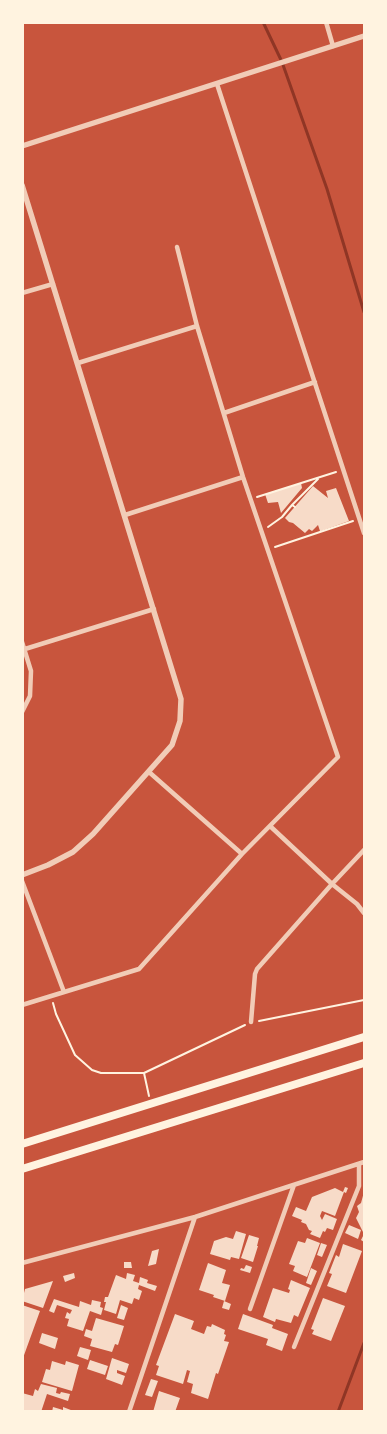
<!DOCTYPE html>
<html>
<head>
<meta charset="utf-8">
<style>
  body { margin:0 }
  #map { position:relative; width:387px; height:1434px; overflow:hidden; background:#c8553d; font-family:Karla,sans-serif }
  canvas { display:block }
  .frame { position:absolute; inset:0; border:24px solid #fff3e0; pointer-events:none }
</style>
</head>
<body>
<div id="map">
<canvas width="387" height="1434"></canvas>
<div class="frame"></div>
</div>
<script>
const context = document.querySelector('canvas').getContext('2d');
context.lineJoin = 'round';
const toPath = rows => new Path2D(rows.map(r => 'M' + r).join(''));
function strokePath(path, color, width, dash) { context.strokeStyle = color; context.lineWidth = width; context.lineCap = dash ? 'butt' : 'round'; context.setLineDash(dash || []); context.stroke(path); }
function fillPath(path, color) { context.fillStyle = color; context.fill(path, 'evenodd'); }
strokePath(toPath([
  [263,22,282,62,327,189,364,312],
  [338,1412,364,1343]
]), '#8f3625', 3);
fillPath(toPath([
  [301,483,302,488,281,513,278,502,268,503,265,494],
  [313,486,328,498,326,491,336,488,349,521,321,531,320,531,318,525,312,531,309,529,305,533,293,523,289,522,285,518],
  [345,1187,348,1188,346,1193,344,1192,335,1216,322,1211,320,1216,323,1222,322,1220,325,1214,337,1219,333,1230,327,1228,325,1232,323,1231,320,1238,310,1234,312,1231,309,1230,306,1224,301,1222,302,1220,292,1216,296,1207,306,1211,312,1197,335,1188,343,1192],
  [364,1192,364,1242,361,1240,364,1234,356,1218,359,1212,357,1206,361,1203],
  [349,1225,361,1230,358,1239,345,1233],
  [236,1231,246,1234,239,1259,231,1257,230,1260,210,1254,214,1241,226,1237,233,1239],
  [249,1235,259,1238,257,1246,258,1246,253,1262,241,1258],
  [307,1238,320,1243,307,1277,293,1271,295,1266,289,1264,298,1241,305,1243],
  [321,1243,327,1245,322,1257,317,1255],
  [343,1244,362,1251,346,1293,327,1286,332,1274,329,1273,336,1255,339,1257],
  [159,1249,156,1264,148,1266,152,1251],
  [124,1262,131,1262,132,1268,124,1268],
  [208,1263,226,1270,222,1283,230,1285,225,1301,213,1297,214,1295,199,1290],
  [246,1265,252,1267,250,1273,240,1270,241,1268,244,1269],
  [311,1268,317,1271,311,1285,306,1283],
  [74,1273,75,1278,65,1282,63,1276],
  [127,1273,135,1275,133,1281,139,1283,140,1277,148,1280,147,1283,157,1286,155,1291,139,1285,138,1289,142,1291,139,1300,134,1298,132,1304,120,1300,116,1314,104,1310,106,1302,104,1302,105,1297,108,1297,116,1275,126,1279],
  [291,1280,310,1288,298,1317,294,1315,291,1323,276,1319,275,1322,263,1317,273,1288,289,1293,290,1290,288,1289],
  [53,1281,43,1308,22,1301,25,1289],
  [323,1298,345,1306,331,1341,312,1334,314,1330,311,1329],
  [54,1299,79,1307,80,1301,91,1305,92,1300,101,1302,100,1307,103,1308,101,1315,90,1311,83,1331,67,1326,69,1319,65,1318,67,1312,70,1314,72,1310,57,1305,54,1313,49,1311],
  [224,1301,231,1304,229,1310,222,1308],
  [22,1305,40,1311,23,1358,22,1358],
  [121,1305,128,1308,124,1320,117,1318],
  [175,1314,194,1321,191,1329,204,1334,207,1326,211,1327,212,1324,225,1330,224,1334,226,1335,224,1341,229,1342,218,1374,216,1373,208,1399,191,1393,193,1384,187,1382,190,1371,187,1370,183,1384,156,1375,159,1366,156,1365],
  [243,1314,273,1325,272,1328,288,1334,282,1351,266,1345,268,1339,238,1329],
  [96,1318,124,1326,118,1345,115,1344,112,1352,90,1346,92,1339,84,1336,86,1329,92,1331],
  [42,1333,58,1338,55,1349,39,1343],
  [80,1347,91,1350,88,1360,77,1356],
  [112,1358,129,1364,126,1373,117,1370,117,1373,125,1376,122,1385,106,1379],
  [90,1360,108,1366,105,1375,87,1369],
  [52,1361,65,1365,66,1361,79,1365,72,1391,42,1382,46,1369,50,1370],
  [151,1379,158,1381,152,1397,145,1395],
  [41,1384,57,1388,56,1393,60,1394,61,1392,70,1394,68,1401,47,1394,41,1412,27,1412,22,1410,22,1393,33,1396,35,1389,38,1391],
  [159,1391,180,1398,175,1412,153,1412],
  [53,1407,63,1410,63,1407,76,1412,52,1412]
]), '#f7dbc8');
strokePath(toPath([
  [257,497,336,472],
  [292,505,318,479],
  [268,527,282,517,292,505,295,507],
  [275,547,353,521],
  [53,1003,56,1014,75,1055,92,1070,101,1073,144,1073,149,1096],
  [259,1021,364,1000],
  [144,1073,245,1025]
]), '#fff3e0', 2);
strokePath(toPath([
  [326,22,333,46],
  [217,84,364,533],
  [22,293,53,284],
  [78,363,197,326],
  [224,413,315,382],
  [125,515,243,477],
  [22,642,31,671,30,696,22,712],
  [25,649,154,609],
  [149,772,242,854],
  [270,826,332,884,357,904,364,913],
  [22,881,64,992],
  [22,1005,139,969,242,854,338,757,243,477,197,326,177,247],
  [251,1022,255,974,257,969,332,884,364,850],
  [22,1263,195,1217,364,1162],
  [250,1309,294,1185],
  [294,1347,359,1186,359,1164],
  [129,1412,195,1217]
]), '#f1ccb7', 4.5);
strokePath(toPath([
  [22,146,364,36],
  [22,185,181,699,180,721,172,745,93,834,73,852,48,865,22,875]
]), '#f1ccb7', 5.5);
strokePath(toPath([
  [22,1144,364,1037],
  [22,1169,364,1063]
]), '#fff3e0', 8);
</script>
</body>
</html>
